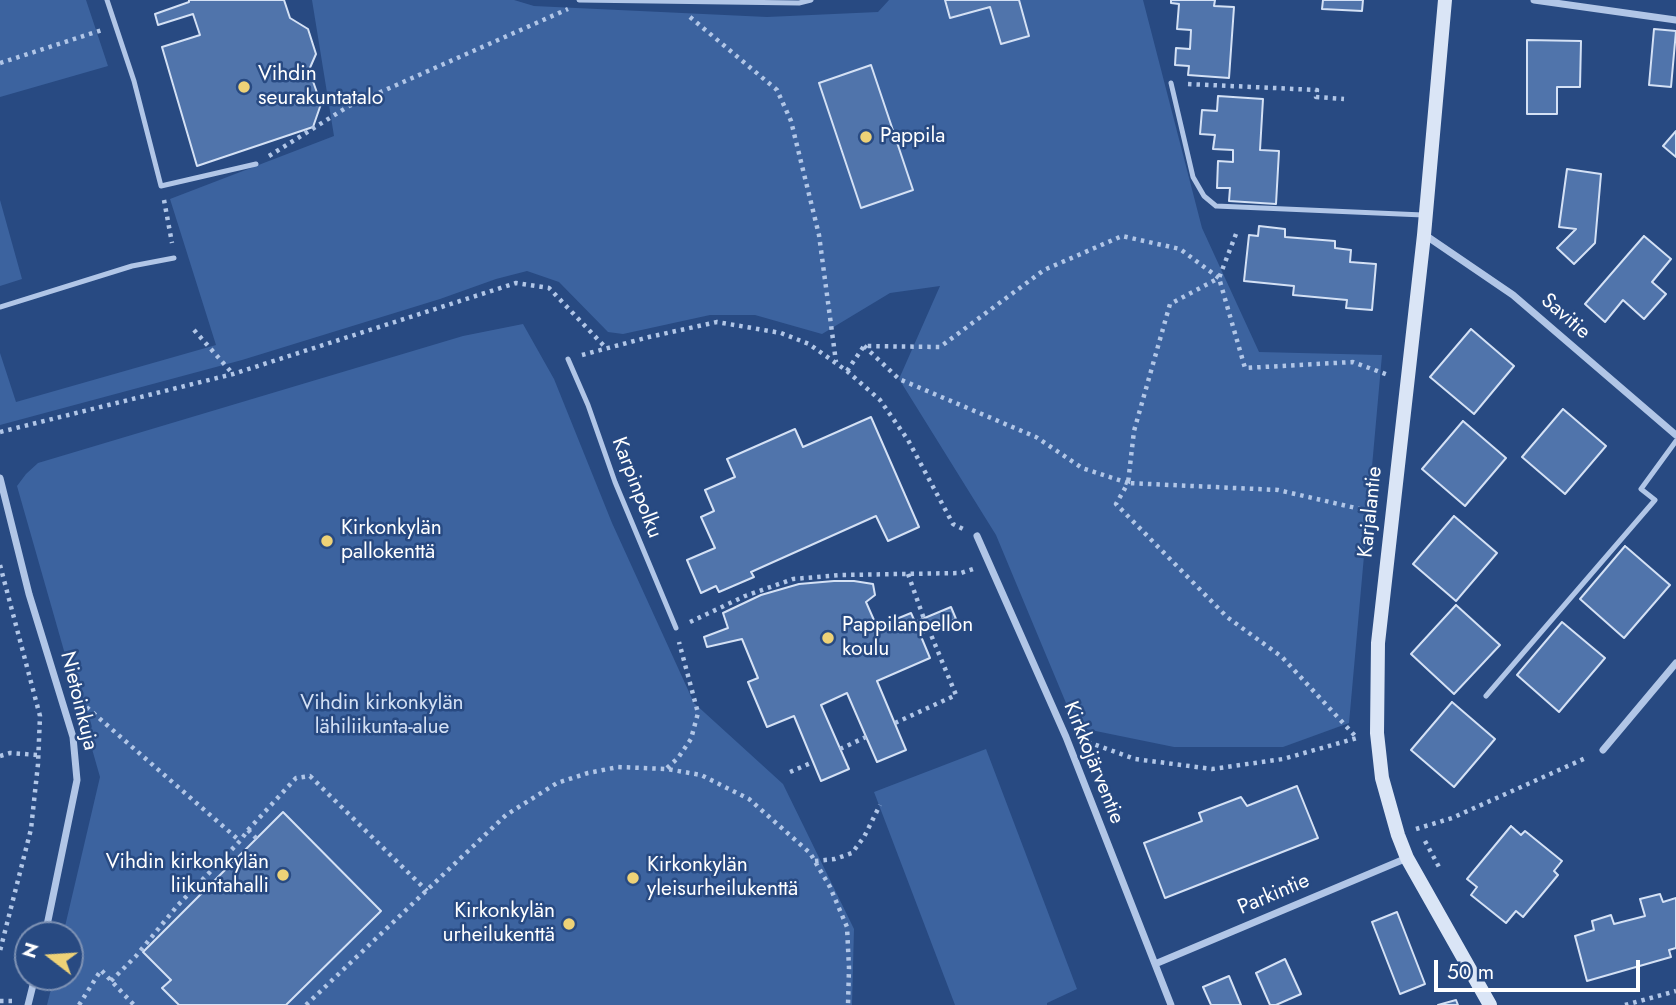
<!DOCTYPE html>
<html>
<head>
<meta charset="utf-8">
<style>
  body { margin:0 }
  #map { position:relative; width:1676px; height:1005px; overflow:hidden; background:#284a82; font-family:Jost,sans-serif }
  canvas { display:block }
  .north { position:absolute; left:14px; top:921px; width:70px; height:70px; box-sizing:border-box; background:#284a82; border:2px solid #7e92b4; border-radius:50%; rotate:287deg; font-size:19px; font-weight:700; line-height:28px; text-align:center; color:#fff }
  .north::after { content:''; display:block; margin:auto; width:24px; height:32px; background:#eed277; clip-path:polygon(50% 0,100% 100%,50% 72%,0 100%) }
  .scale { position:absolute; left:1434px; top:960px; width:206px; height:32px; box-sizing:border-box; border:4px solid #fff; border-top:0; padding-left:9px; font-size:21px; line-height:24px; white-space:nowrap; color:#fff; -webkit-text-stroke:5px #284a82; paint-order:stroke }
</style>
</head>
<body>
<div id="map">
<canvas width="1676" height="1005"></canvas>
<div class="north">N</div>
<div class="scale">50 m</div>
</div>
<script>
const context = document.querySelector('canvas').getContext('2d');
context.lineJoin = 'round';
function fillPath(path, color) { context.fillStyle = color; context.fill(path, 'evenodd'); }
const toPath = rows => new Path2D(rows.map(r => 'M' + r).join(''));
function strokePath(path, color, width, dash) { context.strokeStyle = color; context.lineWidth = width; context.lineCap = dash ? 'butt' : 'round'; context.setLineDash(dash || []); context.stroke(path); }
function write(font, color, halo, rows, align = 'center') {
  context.font = font + ' Jost,sans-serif'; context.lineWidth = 5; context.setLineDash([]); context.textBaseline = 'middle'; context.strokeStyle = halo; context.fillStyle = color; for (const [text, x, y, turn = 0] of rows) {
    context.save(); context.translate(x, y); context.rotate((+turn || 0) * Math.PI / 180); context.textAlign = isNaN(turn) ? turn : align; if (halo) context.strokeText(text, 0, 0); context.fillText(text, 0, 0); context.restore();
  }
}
fillPath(toPath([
  [0,0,86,0,108,66,0,97],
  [312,0,514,0,534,6,767,17,878,12,889,0,1143,0,1202,228,1259,352,1382,355,1349,723,1283,747,1174,747,1076,727,996,535,899,379,940,286,890,293,822,334,755,315,710,315,623,334,608,332,559,282,527,271,496,279,440,299,242,360,0,425,0,353,16,402,216,345,170,199,334,136],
  [0,200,22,279,0,286],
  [523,324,554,379,612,523,694,703,783,784,854,929,852,1005,47,1005,54,977,70,977,70,935,63,935,100,777,17,486,26,474,38,463,463,336],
  [986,749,1077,989,1047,1003,1047,1005,955,1005,874,792]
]), '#3c639f');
const building = toPath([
  [189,0,284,0,290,18,308,29,316,54,309,70,321,104,313,127,197,166,162,47,200,35,193,14,158,25,155,14,189,2,189,0],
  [945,0,1019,0,1029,36,1001,44,990,7,950,18,945,0],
  [1171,0,1215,0,1214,6,1234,7,1229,78,1188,75,1189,66,1175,65,1176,48,1190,49,1191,30,1177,29,1179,4,1171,3,1171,0],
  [1323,0,1363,0,1362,11,1322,9,1323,0],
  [1654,29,1676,31,1671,87,1649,85,1654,29],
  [1527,40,1581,41,1580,87,1557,87,1557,114,1527,114,1527,40],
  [871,65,913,190,861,208,819,83,871,65],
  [1218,96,1263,99,1260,150,1279,151,1276,204,1229,201,1230,188,1217,188,1218,161,1233,162,1233,150,1213,149,1215,135,1200,134,1202,110,1217,111,1218,96],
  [1676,131,1676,157,1663,146,1676,131],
  [1567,169,1601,174,1595,243,1574,264,1557,248,1576,229,1559,227,1567,169],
  [1259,226,1285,229,1285,237,1335,241,1335,248,1351,250,1350,262,1376,264,1372,310,1346,308,1347,300,1293,295,1294,286,1244,281,1249,235,1258,236,1259,226],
  [1644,236,1671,259,1652,282,1666,294,1644,319,1623,300,1605,322,1585,304,1644,236],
  [1471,329,1514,366,1474,414,1430,377,1471,329],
  [1563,409,1606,446,1565,494,1522,457,1563,409],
  [871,417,919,527,888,541,876,516,751,572,754,577,719,592,716,586,701,593,687,560,715,548,701,517,714,511,705,490,735,477,727,459,795,429,803,447,871,417],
  [1463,421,1506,458,1465,506,1422,469,1463,421],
  [1454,516,1497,553,1456,601,1413,564,1454,516],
  [1625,546,1670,585,1624,638,1580,599,1625,546],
  [834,581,854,581,873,584,875,595,866,602,877,627,911,613,915,622,951,607,956,619,920,634,930,658,877,681,906,750,877,762,847,693,821,705,849,769,821,781,794,716,767,727,748,682,758,678,742,639,707,647,704,637,728,628,723,613,761,595,799,584,834,581],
  [1456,605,1500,645,1454,694,1411,654,1456,605],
  [1562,622,1605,658,1559,712,1517,675,1562,622],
  [1452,702,1495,739,1454,787,1411,750,1452,702],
  [1297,786,1318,838,1165,898,1144,843,1202,821,1199,813,1241,797,1247,806,1297,786],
  [283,812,381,911,286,1005,179,1005,162,988,171,980,143,952,283,812],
  [1511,826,1521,835,1525,831,1562,861,1554,871,1558,875,1523,917,1516,911,1506,923,1471,895,1477,887,1467,879,1511,826],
  [1660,894,1663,902,1676,898,1676,948,1669,950,1671,957,1587,981,1575,936,1594,930,1592,921,1611,915,1614,924,1645,916,1640,899,1660,894],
  [1397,912,1425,984,1400,994,1372,922,1397,912],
  [1285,959,1301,994,1276,1005,1270,1005,1256,973,1285,959],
  [1229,976,1241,1005,1211,1005,1203,987,1229,976],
  [1456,1000,1458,1005,1438,1005,1456,1000]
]);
fillPath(building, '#5074ab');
strokePath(building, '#d4e1f5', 2);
strokePath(toPath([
  [690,17,777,90,791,121,819,235,836,362],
  [0,63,102,30],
  [1188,84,1317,90,1316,97,1344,99],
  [269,156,349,106,568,9],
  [164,200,172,243],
  [1236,234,1219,278,1245,368,1353,362,1388,375],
  [194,330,233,374],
  [864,346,899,379,1036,437,1082,468,1128,483,1116,504,1227,617,1282,657,1357,738,1283,759,1212,769,1135,759,1085,741],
  [582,355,649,337,717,322,781,333,809,344,847,371,880,400,908,440,953,524,965,530],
  [847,371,864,346,940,347,1044,270,1122,236,1180,249,1219,278,1170,304,1134,431,1128,483,1278,490,1373,512],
  [0,432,233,374,516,283,549,288,606,348],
  [0,565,40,716,38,764,31,829,0,951],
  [908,574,924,619],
  [690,622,745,596,793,579,841,575,961,573,973,569],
  [79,706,84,705,240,841],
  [895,723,956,695,929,630],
  [840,749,866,737],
  [0,756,10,753,37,755],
  [667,768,678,758,691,739,698,713,679,642],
  [790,772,813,762],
  [1416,829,1452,818,1588,757],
  [248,830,257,839],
  [1425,841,1439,867],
  [815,861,835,859,852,853,864,837,880,805],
  [111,981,136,956,178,905,240,841,248,830,296,778,310,776,427,891],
  [0,1001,12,1001],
  [79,1005,101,970,134,1005],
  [306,1005,506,815,557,783,588,773,618,767,667,769,701,775,749,799,810,853,830,887,847,927,849,968,848,1005],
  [1625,1005,1676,991]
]), '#b1c6e7', 4.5, [3.5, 5]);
strokePath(toPath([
  [107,0,134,81,161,186,256,164],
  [579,0,799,3,811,0],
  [1171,83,1193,177,1204,196,1216,206,1423,215],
  [0,307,132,266,174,258],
  [568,359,588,405,615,482,676,628],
  [1486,696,1655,500,1641,489,1676,441]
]), '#b1c6e7', 5);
strokePath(toPath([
  [1534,0,1676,20],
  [1425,235,1513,295,1676,435],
  [0,478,29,594,73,737,77,780,45,935],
  [977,536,1066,737,1171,1005],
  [1603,750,1676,663],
  [1155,964,1407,858],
  [28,1005,35,977]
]), '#b1c6e7', 7);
strokePath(toPath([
  [1445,0,1424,235,1378,643,1377,733,1382,778,1398,835,1407,858,1490,1005]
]), '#dae5f6', 14);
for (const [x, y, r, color] of [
  [244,87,7,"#eed277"],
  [866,137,7,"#eed277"],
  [327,541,7,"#eed277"],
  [828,638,7,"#eed277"],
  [283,875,7,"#eed277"],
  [633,878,7,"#eed277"],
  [569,924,7,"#eed277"]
]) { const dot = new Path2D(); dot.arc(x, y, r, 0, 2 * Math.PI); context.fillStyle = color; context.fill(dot); strokePath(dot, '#284a82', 2.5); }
write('21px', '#fff', '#284a82', [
  ["Vihdin",258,75],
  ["seurakuntatalo",258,99],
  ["Pappila",880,137],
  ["Kirkonkylän",341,529],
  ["pallokenttä",341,553],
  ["Pappilanpellon",842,626],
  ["koulu",842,650],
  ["Vihdin kirkonkylän",269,863,"right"],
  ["liikuntahalli",269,887,"right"],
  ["Kirkonkylän",647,866],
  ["yleisurheilukenttä",647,890],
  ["Kirkonkylän",555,912,"right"],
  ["urheilukenttä",555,936,"right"]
], 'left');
write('21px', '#fff', '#284a82', [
  ["Savitie",1565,317,41],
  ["Karpinpolku",636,488,69],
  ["Karjalantie",1371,512,-84],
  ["Nietoinkuja",78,701,76],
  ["Kirkkojärventie",1093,763,68],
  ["Parkintie",1274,895,-23]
]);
write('21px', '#d4e1f5', '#284a82', [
  ["Vihdin kirkonkylän",382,704],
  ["lähiliikunta-alue",382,728]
]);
</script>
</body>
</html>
